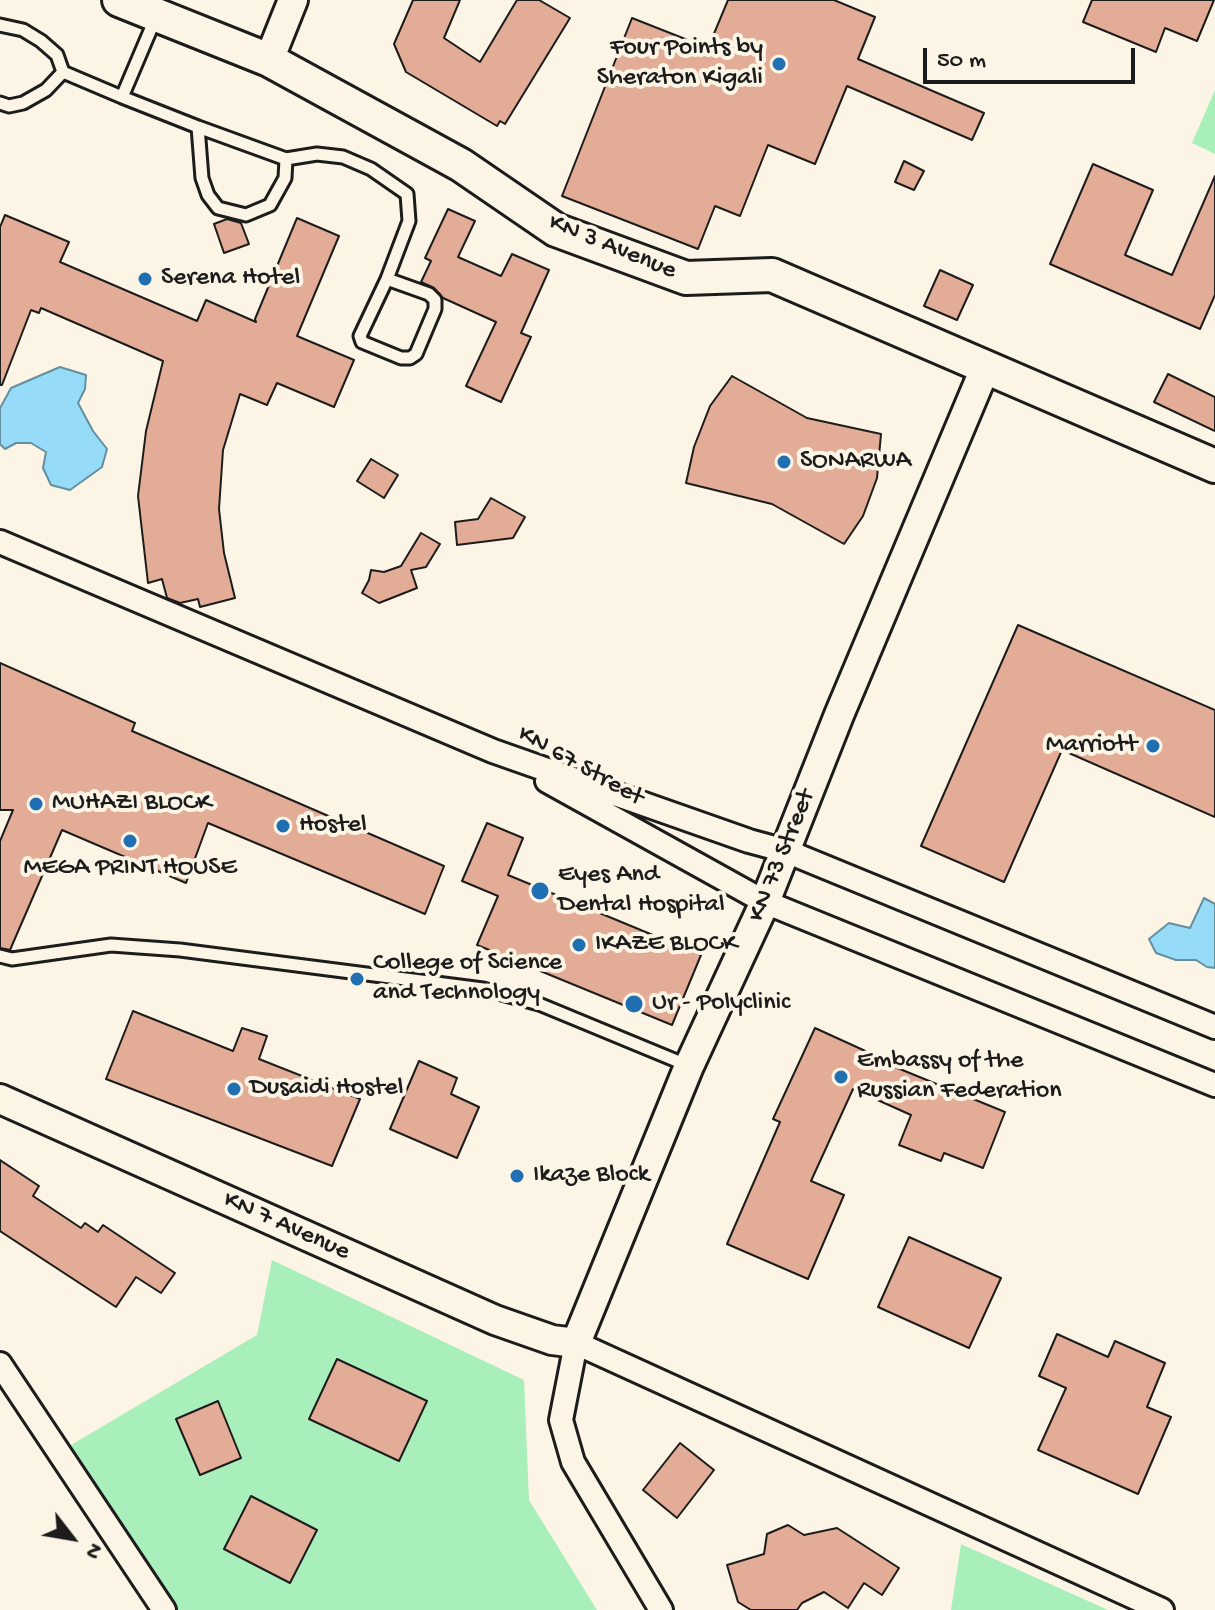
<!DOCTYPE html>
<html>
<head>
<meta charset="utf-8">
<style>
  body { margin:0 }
  #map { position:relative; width:1215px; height:1610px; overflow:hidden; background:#fcf5e5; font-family:"Gochi Hand",sans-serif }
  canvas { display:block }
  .north { position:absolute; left:32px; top:1498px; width:80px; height:80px; -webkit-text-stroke:6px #fcf5e5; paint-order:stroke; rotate:121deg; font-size:22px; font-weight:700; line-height:32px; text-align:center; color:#1c1c1c }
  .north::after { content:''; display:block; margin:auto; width:28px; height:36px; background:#1c1c1c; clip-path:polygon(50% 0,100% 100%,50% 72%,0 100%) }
  .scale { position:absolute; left:923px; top:48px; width:212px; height:36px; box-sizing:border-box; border:4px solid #1c1c1c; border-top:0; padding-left:10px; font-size:24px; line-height:28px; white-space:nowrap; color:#1c1c1c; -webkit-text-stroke:6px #fcf5e5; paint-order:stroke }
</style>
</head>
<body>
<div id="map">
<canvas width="1215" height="1610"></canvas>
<div class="north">N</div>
<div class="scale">50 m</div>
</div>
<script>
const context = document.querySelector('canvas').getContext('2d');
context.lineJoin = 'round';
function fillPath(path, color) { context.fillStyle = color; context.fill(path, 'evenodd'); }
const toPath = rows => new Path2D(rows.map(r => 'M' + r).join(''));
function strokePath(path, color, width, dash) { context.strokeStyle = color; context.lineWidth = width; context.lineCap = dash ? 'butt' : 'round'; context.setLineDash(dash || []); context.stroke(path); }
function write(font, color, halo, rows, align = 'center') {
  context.font = font + ' "Gochi Hand",sans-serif'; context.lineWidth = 8; context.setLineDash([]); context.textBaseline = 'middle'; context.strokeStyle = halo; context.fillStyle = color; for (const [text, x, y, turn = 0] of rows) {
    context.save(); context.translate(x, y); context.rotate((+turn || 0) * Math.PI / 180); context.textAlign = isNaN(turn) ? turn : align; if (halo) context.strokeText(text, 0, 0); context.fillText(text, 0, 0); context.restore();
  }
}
fillPath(toPath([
  [1215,90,1215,154,1192,143],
  [272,1260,524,1380,529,1500,597,1610,175,1610,71,1445,257,1335],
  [961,1544,1108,1610,951,1610]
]), '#a9efbb');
const water = toPath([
  [60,367,86,375,85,389,78,403,93,431,107,449,102,467,70,490,51,485,43,468,46,452,31,443,16,443,5,449,0,444,0,408,11,388,60,367],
  [1204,898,1215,904,1215,968,1207,967,1196,960,1176,960,1156,953,1149,939,1169,923,1190,928,1204,898]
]);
fillPath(water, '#96dbf8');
strokePath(water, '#658fa0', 2);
const building = toPath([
  [413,0,460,0,444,38,480,62,517,0,539,0,570,18,505,124,500,121,497,126,406,72,394,44,413,0],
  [728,0,834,0,875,17,858,59,984,113,972,140,847,86,815,164,768,145,740,216,715,206,698,249,562,196,632,18,708,48,728,0],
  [1092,0,1214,0,1197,41,1165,28,1156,52,1083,22,1092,0],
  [904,161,924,171,914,190,895,182,904,161],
  [1093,164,1153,190,1125,255,1172,275,1215,176,1215,295,1200,329,1050,264,1093,164],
  [448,209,475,221,458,257,501,276,512,254,549,270,521,333,531,337,501,402,466,386,496,322,443,298,434,288,421,282,431,261,425,258,448,209],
  [5,215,69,242,60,262,197,321,206,300,256,322,255,319,297,218,339,236,297,336,354,360,334,407,277,383,267,405,240,394,223,450,219,509,224,553,235,598,200,607,198,599,180,603,167,598,162,579,148,583,138,496,146,431,163,361,41,308,39,313,31,310,2,385,0,385,0,227,5,215],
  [227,219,241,223,249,244,224,253,214,224,227,219],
  [940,270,973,285,957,320,924,306,940,270],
  [1168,374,1215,397,1215,431,1154,402,1168,374],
  [732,376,807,418,881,434,877,478,863,516,844,544,772,504,686,483,694,447,710,406,732,376],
  [371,459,398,475,384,498,357,481,371,459],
  [491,498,525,517,513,538,457,545,455,522,478,519,491,498],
  [421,533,440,544,426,567,411,570,417,588,379,603,362,593,369,580,371,570,384,572,401,566,421,533],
  [1018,625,1215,710,1215,817,1062,750,1004,882,921,846,1018,625],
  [0,663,135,723,132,731,444,866,425,914,208,823,186,883,62,830,10,950,0,948,0,841,13,810,0,810,0,663],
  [487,823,523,838,508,875,701,955,672,1025,477,945,498,896,462,881,487,823],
  [133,1011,233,1051,242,1028,267,1036,259,1059,360,1099,332,1166,106,1079,133,1011],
  [815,1028,896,1065,895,1067,1005,1112,983,1168,944,1153,941,1161,899,1145,911,1115,853,1089,811,1181,844,1195,808,1279,727,1244,780,1122,773,1119,815,1028],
  [419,1061,457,1078,451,1094,479,1107,457,1158,390,1129,419,1061],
  [0,1160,39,1186,33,1196,81,1228,85,1223,98,1232,103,1225,175,1273,161,1293,136,1277,116,1307,0,1231,0,1160],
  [909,1237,1001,1278,969,1348,878,1307,909,1237],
  [1057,1334,1108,1357,1115,1341,1165,1363,1147,1407,1171,1417,1138,1494,1038,1450,1066,1388,1039,1376,1057,1334],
  [337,1359,427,1401,399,1461,309,1419,337,1359],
  [218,1401,241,1458,200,1475,176,1419,218,1401],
  [680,1443,714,1470,677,1518,643,1490,680,1443],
  [251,1496,317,1530,290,1583,224,1549,251,1496],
  [788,1525,804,1535,837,1528,899,1568,882,1595,864,1583,848,1608,824,1592,802,1603,797,1610,751,1610,738,1602,727,1565,764,1554,767,1534,788,1525]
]);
fillPath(building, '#e2ac97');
strokePath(building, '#1c1c1c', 2);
const service = toPath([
  [0,25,23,30,41,41,57,55,63,72,122,97,156,17],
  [122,97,198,127,202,178,208,195,218,208,246,215,270,205,285,178,286,159,198,127],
  [0,103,9,106,23,103,46,90,63,72],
  [286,159,317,154,343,157,371,169,407,194,409,221,387,279,360,336,362,342,401,358,410,358,416,354,435,309,435,300,429,294,387,279],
  [0,956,12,959,111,945,180,950,483,989,539,1004,689,1066]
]);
const minor = toPath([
  [0,542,493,751,749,841,786,851,1215,1027],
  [547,781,765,902,1215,1085],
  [0,1364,164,1610],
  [661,1610,573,1462,561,1420,576,1343,1162,1610]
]);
const tertiary = toPath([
  [269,60,293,0],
  [0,1099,495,1320,552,1340,576,1343,689,1066,765,902,839,715,986,366]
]);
const secondary = toPath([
  [119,0,269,60,461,165,556,230,686,278,772,275,1215,466]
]);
strokePath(service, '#1c1c1c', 17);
strokePath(minor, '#1c1c1c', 28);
strokePath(tertiary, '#1c1c1c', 34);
strokePath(secondary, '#1c1c1c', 38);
strokePath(service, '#fcf5e5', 11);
strokePath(minor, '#fcf5e5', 22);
strokePath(tertiary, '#fcf5e5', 28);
strokePath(secondary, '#fcf5e5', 32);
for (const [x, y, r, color] of [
  [779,64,8,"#1f6fb2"],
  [145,279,8,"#1f6fb2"],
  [784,462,8,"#1f6fb2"],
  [1153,746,8,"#1f6fb2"],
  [36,804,8,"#1f6fb2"],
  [283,826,8,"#1f6fb2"],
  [130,841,8,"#1f6fb2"],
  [540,891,10,"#1f6fb2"],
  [579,945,8,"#1f6fb2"],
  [357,979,8,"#1f6fb2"],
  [634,1004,10,"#1f6fb2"],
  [841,1077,8,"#1f6fb2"],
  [234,1089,8,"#1f6fb2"],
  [517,1176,8,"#1f6fb2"]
]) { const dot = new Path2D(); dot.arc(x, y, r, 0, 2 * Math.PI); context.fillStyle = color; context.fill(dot); strokePath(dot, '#fcf5e5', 3); }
write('26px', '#1c1c1c', '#fcf5e5', [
  ["Four Points by",763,49,"right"],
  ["Sheraton Kigali",763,79,"right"],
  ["Serena Hotel",161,279],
  ["SONARWA",800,462],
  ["Marriott",1137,746,"right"],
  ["MUHAZI BLOCK",52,804],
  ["Hostel",299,826],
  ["MEGA PRINT HOUSE",130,869,"center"],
  ["Eyes And",558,876],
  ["Dental Hospital",558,906],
  ["IKAZE BLOCK",595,945],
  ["College of Science",373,964],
  ["and Technology",373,994],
  ["Ur - Polyclinic",652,1004],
  ["Embassy of the",857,1062],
  ["Russian Federation",857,1092],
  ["Dusaidi Hostel",250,1089],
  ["Ikaze Block",533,1176]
], 'left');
write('26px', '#1c1c1c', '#fcf5e5', [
  ["KN 3 Avenue",612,248,22],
  ["KN 67 Street",580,767,29],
  ["KN 73 Street",783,856,-68],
  ["KN 7 Avenue",286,1227,24]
]);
</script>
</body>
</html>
